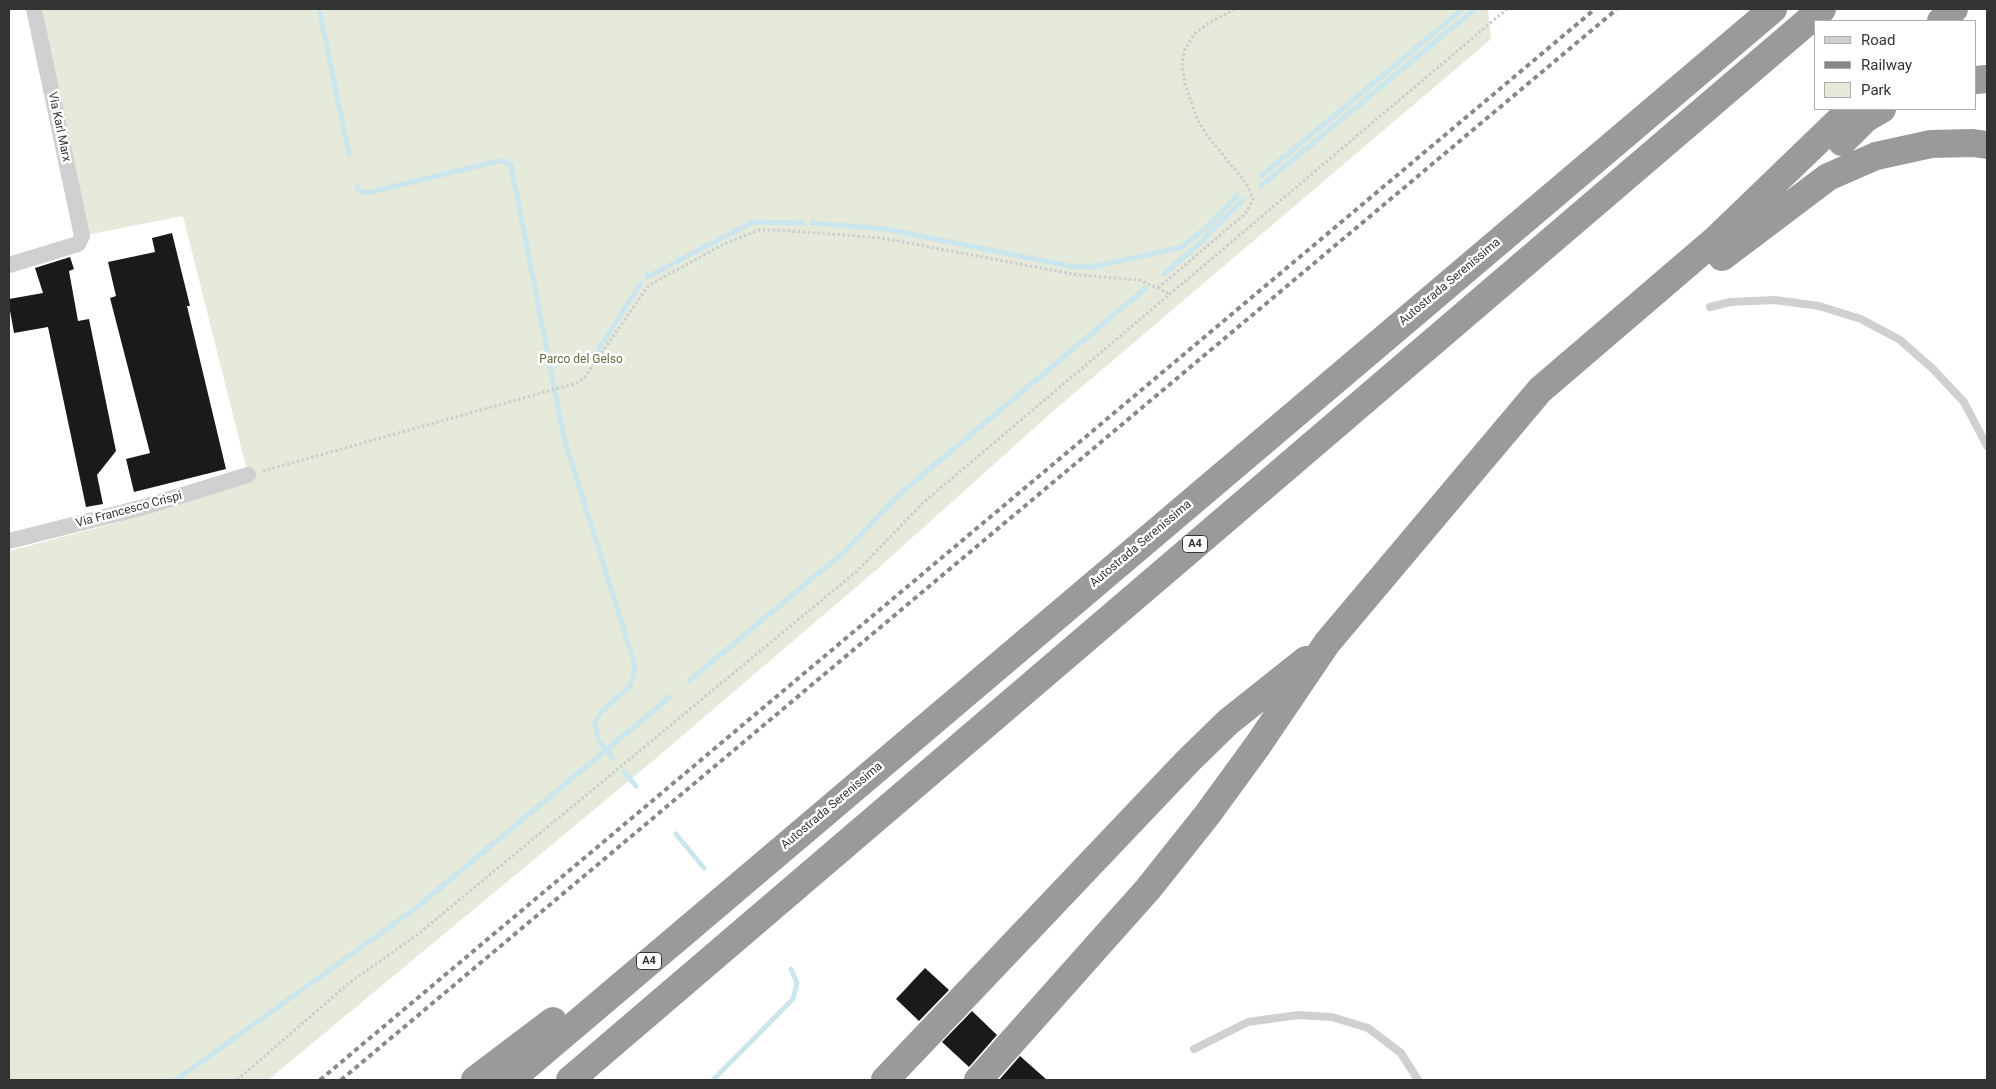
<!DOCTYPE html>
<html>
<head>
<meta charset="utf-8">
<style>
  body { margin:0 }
  #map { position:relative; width:1996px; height:1089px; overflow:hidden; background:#fff; font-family:Roboto,sans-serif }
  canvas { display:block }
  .frame { position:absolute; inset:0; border:10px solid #333; pointer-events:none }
  .legend { position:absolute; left:1814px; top:20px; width:162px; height:90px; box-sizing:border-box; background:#fff; border:1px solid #adadad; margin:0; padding:6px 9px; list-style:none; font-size:15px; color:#333 }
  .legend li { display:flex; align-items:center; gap:10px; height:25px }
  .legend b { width:25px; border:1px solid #adadad }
</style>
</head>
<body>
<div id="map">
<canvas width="1996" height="1089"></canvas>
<div class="frame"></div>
<ul class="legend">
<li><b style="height:6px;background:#d0d0d0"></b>Road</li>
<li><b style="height:6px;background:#888"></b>Railway</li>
<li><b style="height:14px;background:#e5eadb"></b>Park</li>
</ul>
</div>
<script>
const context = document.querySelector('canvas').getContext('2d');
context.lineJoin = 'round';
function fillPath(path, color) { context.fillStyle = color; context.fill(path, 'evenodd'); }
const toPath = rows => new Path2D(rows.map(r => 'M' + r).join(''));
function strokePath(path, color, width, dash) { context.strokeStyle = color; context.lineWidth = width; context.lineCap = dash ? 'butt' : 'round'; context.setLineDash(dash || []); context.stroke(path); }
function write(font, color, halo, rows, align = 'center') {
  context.font = font + ' Roboto,sans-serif'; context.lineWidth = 5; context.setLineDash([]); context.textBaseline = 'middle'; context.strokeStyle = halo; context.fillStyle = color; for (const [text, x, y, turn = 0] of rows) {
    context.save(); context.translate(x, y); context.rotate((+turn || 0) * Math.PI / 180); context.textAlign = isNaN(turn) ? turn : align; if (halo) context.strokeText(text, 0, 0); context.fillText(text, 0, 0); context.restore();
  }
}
fillPath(toPath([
  [37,9,1488,9,1491,39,1051,413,875,571,654,760,268,1080,9,1080,9,551,104,526,250,483,183,216,86,235]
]), '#e5eadb');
strokePath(toPath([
  [319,9,349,154],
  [1261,176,1463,9],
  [1261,186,1475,9],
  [357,187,358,190,367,193,498,161,506,162,511,165,564,438,634,662,635,670,630,686,602,711,595,722,598,740,613,759],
  [812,223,885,229,1069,266,1093,267,1182,247,1208,226,1238,195],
  [1164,274,1197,246,1243,200],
  [647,277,753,222,804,223],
  [593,358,641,283],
  [689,681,844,552,901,493,1146,288],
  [624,772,636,786],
  [676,834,704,868],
  [176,1080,416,908,670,697],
  [713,1080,793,999,797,983,791,969]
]), '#cbe6ec', 5);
fillPath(toPath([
  [172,233,190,306,187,306,226,469,134,492,126,459,150,453,110,298,116,296,108,262,155,252,152,238],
  [70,257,74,269,69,271,78,321,89,319,116,451,97,475,103,504,86,507,48,327,14,333,9,305,9,299,43,293,35,268],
  [925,968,949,990,919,1021,896,999],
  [972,1011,997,1035,969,1067,942,1042],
  [1020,1056,1047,1080,999,1080]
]), '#1a1a1a');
strokePath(toPath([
  [1158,288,1246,213,1253,199,1246,183,1206,134,1197,119,1185,84,1182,64,1185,49,1194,34,1209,23,1235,9],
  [263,471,577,383,584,378,649,285,724,244,759,230,777,230,882,238,1078,275,1140,280,1170,294],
  [237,1080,349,983,417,935,857,571,924,502,1507,9]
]), '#cdcdcd', 3, [2.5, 2.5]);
strokePath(toPath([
  [1710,307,1730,302,1775,300,1819,306,1861,319,1900,340,1933,369,1964,402,1987,446],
  [1194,1049,1248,1022,1298,1015,1332,1017,1368,1028,1401,1053,1418,1080]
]), '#d0d0d0', 8);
strokePath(toPath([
  [9,265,78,244,82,236,34,9],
  [9,541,144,507,248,475]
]), '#d0d0d0', 16);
strokePath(toPath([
  [1941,21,1954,9],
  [1975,80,1987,79],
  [1842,142,1865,119,1882,109],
  [1722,257,1828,177,1876,156,1931,144,1973,143,1987,145],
  [475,1080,553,1021],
  [510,1080,1773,9],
  [570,1080,1822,9],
  [885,1080,1188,761,1228,722,1306,660],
  [978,1080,1148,889,1207,815,1258,745,1327,643,1540,390,1714,241,1851,109]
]), '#9a9a9a', 28);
strokePath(toPath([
  [320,1080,1595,9],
  [341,1080,1617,9]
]), '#888', 4, [5, 4]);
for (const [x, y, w] of [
  [1195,544,25],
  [649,961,25]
]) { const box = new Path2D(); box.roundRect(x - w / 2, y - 8.5, w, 17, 4); context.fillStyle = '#fff'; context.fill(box); strokePath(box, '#333', 1); }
write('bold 11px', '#333', null, [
  ["A4",1195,544],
  ["A4",649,961]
]);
write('12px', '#333', '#fff', [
  ["Via Karl Marx",59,127,78],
  ["Autostrada Serenissima",1450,282,-40],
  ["Via Francesco Crispi",129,510,-15],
  ["Autostrada Serenissima",1141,544,-40],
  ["Autostrada Serenissima",832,806,-40]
]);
write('12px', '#60703e', '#fff', [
  ["Parco del Gelso",581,360]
]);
</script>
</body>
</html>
